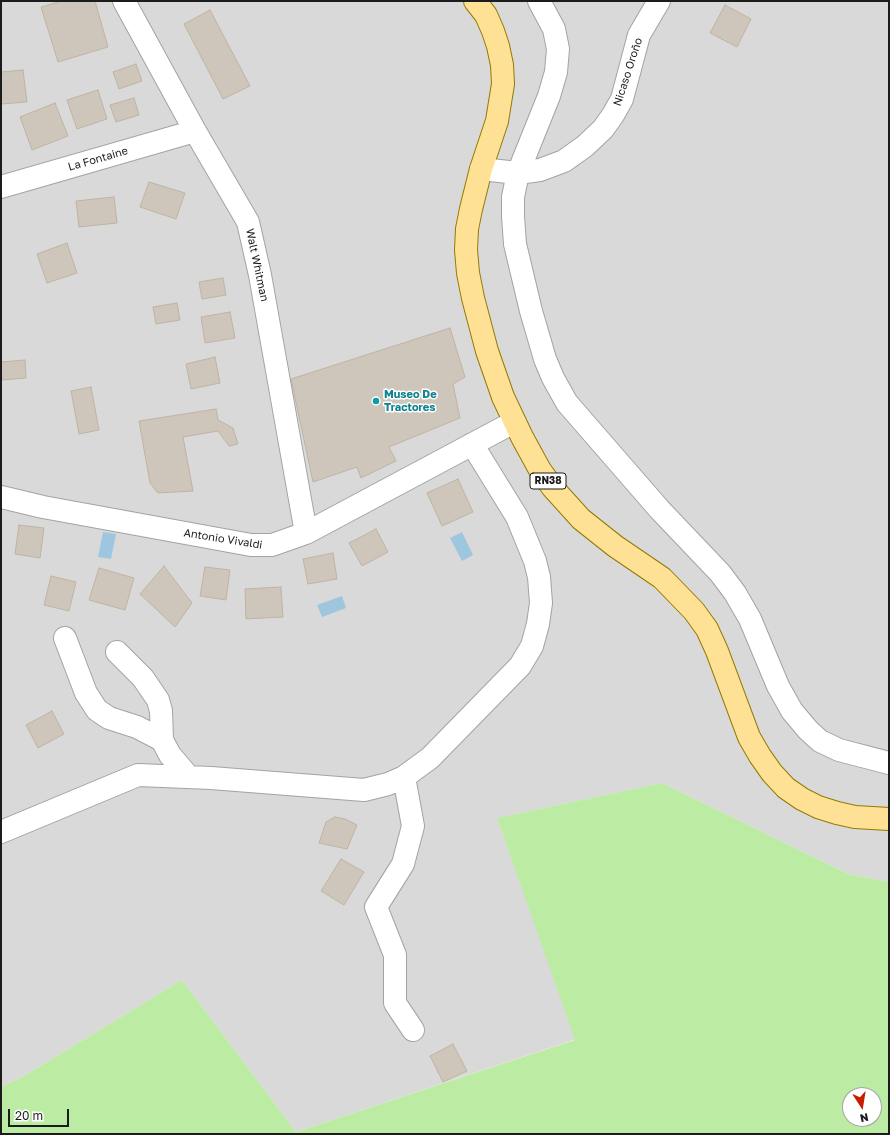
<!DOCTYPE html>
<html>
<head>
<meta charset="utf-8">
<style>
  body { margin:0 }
  #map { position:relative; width:890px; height:1135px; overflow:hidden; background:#eeece1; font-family:"Golos Text",sans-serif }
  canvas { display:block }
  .frame { position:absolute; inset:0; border:2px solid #1c1c1c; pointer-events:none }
  .north { position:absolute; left:842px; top:1087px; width:40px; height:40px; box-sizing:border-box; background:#fff; border:1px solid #a4a4a4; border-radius:50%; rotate:168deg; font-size:11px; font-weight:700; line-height:16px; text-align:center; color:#1c1c1c }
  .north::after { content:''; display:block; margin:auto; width:14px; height:18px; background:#c81e00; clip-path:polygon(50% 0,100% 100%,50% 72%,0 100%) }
  .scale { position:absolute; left:8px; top:1109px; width:61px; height:18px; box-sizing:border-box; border:2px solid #1c1c1c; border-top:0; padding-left:5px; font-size:12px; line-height:14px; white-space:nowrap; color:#1c1c1c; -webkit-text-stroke:3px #fff; paint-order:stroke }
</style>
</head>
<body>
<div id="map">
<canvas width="890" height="1135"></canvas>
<div class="frame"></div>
<div class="north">N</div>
<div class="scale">20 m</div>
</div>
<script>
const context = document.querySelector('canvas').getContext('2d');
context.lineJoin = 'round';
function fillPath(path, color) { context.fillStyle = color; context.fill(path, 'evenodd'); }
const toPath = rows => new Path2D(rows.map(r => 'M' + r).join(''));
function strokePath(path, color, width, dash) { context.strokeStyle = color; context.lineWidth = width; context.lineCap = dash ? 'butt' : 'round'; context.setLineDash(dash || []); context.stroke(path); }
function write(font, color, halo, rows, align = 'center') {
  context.font = font + ' "Golos Text",sans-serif'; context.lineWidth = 3; context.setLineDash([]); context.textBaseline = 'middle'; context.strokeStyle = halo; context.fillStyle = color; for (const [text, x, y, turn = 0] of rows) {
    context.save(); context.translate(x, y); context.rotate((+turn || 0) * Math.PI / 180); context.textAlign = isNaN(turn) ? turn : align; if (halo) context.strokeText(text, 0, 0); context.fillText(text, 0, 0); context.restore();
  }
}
fillPath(toPath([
  [1,1,889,1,889,882,848,874,662,783,497,818,576,1039,296,1132,182,980,24,1076,1,1087]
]), '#dad9d9');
fillPath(toPath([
  [662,783,848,874,889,882,889,1134,1,1134,1,1087,24,1076,182,980,296,1132,575,1040,497,818],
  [850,1095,874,1095,874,1119,850,1119]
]), '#bceca3');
fillPath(toPath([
  [103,532,116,534,111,559,98,557],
  [462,532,473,555,462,561,450,538],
  [342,596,346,608,322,617,317,605]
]), '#9ec6df');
const building = toPath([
  [62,1,95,1,108,47,58,62,41,7,62,1],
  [725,5,751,19,737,47,710,33,725,5],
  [210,10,250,86,223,99,184,24,210,10],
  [136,64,142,81,119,89,113,72,136,64],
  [23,70,27,102,1,104,1,72,23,70],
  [98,90,107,119,77,129,67,100,98,90],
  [134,98,139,115,116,122,110,105,134,98],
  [55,103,68,136,32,150,20,117,55,103],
  [149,182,185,193,176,219,140,207,149,182],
  [114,197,117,223,79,227,76,201,114,197],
  [67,243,77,273,47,283,37,254,67,243],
  [223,278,226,295,202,299,199,282,223,278],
  [177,303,180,320,156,324,153,307,177,303],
  [230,312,235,338,205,343,201,317,230,312],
  [450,328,465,377,453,384,460,418,389,447,396,461,361,478,357,467,313,482,291,379,450,328],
  [215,357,220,383,191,389,186,364,215,357],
  [25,360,26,378,2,380,1,362,25,360],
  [91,387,99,430,79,434,71,391,91,387],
  [216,409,218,420,233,428,238,444,229,446,218,431,183,437,193,491,158,493,150,483,139,421,216,409],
  [458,479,473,512,442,526,427,493,458,479],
  [19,525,44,528,40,558,15,554,19,525],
  [376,529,388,552,362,566,349,543,376,529],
  [333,553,337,579,308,584,303,559,333,553],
  [164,566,192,603,175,627,140,594,164,566],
  [205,567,230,570,226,600,200,596,205,567],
  [99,568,134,578,125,610,89,600,99,568],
  [51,576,76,582,69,611,44,605,51,576],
  [281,587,283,617,246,619,245,589,281,587],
  [52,711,64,734,38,748,26,725,52,711],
  [335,817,345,819,357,825,347,849,319,843,326,822,335,817],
  [341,859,364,872,344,905,321,891,341,859],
  [453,1044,467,1071,443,1082,430,1056,453,1044]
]);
fillPath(building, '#cec6ba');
strokePath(building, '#c0b4a3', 1);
const street = toPath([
  [124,1,195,131,248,222,260,275,306,533],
  [539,1,554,29,558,49,556,72,549,96,518,173,513,197,513,216,515,244,531,311,545,359,553,378,567,403,660,510,720,573,735,593,750,619,778,686,792,711,808,730,820,741,839,750,889,763],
  [481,169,518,173,540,170,564,161,585,146,603,129,613,115,622,99,639,35,659,1],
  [1,187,195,131],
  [1,497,43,507,251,545,272,545,306,533,514,422],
  [65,638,86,693,97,710,109,718,137,727,162,740],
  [117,652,143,678,158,700,161,711,162,740,170,755,188,776],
  [404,777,413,826,403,864,376,907,395,955,395,1003,413,1030],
  [1,832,138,775,211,778,364,790,388,784,404,777,430,758,520,666,532,646,538,624,541,603,539,577,535,561,517,517,472,444]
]);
const primary = toPath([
  [475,1,486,15,493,31,498,46,502,65,503,84,497,121,481,169,471,209,467,229,466,250,468,273,473,298,487,351,503,397,522,437,540,470,553,488,581,519,615,546,662,578,694,611,707,629,717,651,749,737,760,756,772,773,786,788,802,799,818,807,837,813,855,817,889,819]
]);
strokePath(street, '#a3a3a3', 24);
strokePath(primary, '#947a00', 24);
strokePath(street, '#fff', 22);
strokePath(primary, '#ffe195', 22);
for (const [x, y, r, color] of [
  [376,401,4,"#0f9aa8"]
]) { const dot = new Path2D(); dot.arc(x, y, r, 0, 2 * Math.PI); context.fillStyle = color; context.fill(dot); strokePath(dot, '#fff', 1.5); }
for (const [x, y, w] of [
  [548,481,36]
]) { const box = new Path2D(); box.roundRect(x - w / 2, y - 8, w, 16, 3); context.fillStyle = '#fff'; context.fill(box); strokePath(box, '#1c1c1c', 1); }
write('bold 10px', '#1c1c1c', null, [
  ["RN38",548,481]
]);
write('11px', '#1c1c1c', '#fff', [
  ["Nicaso Oroño",628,72,-72],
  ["La Fontaine",98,159,-16],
  ["Walt Whitman",257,265,78],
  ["Antonio Vivaldi",223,539,9]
]);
write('bold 11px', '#0d838f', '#fff', [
  ["Museo De",384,395],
  ["Tractores",384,408]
], 'left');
</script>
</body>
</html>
